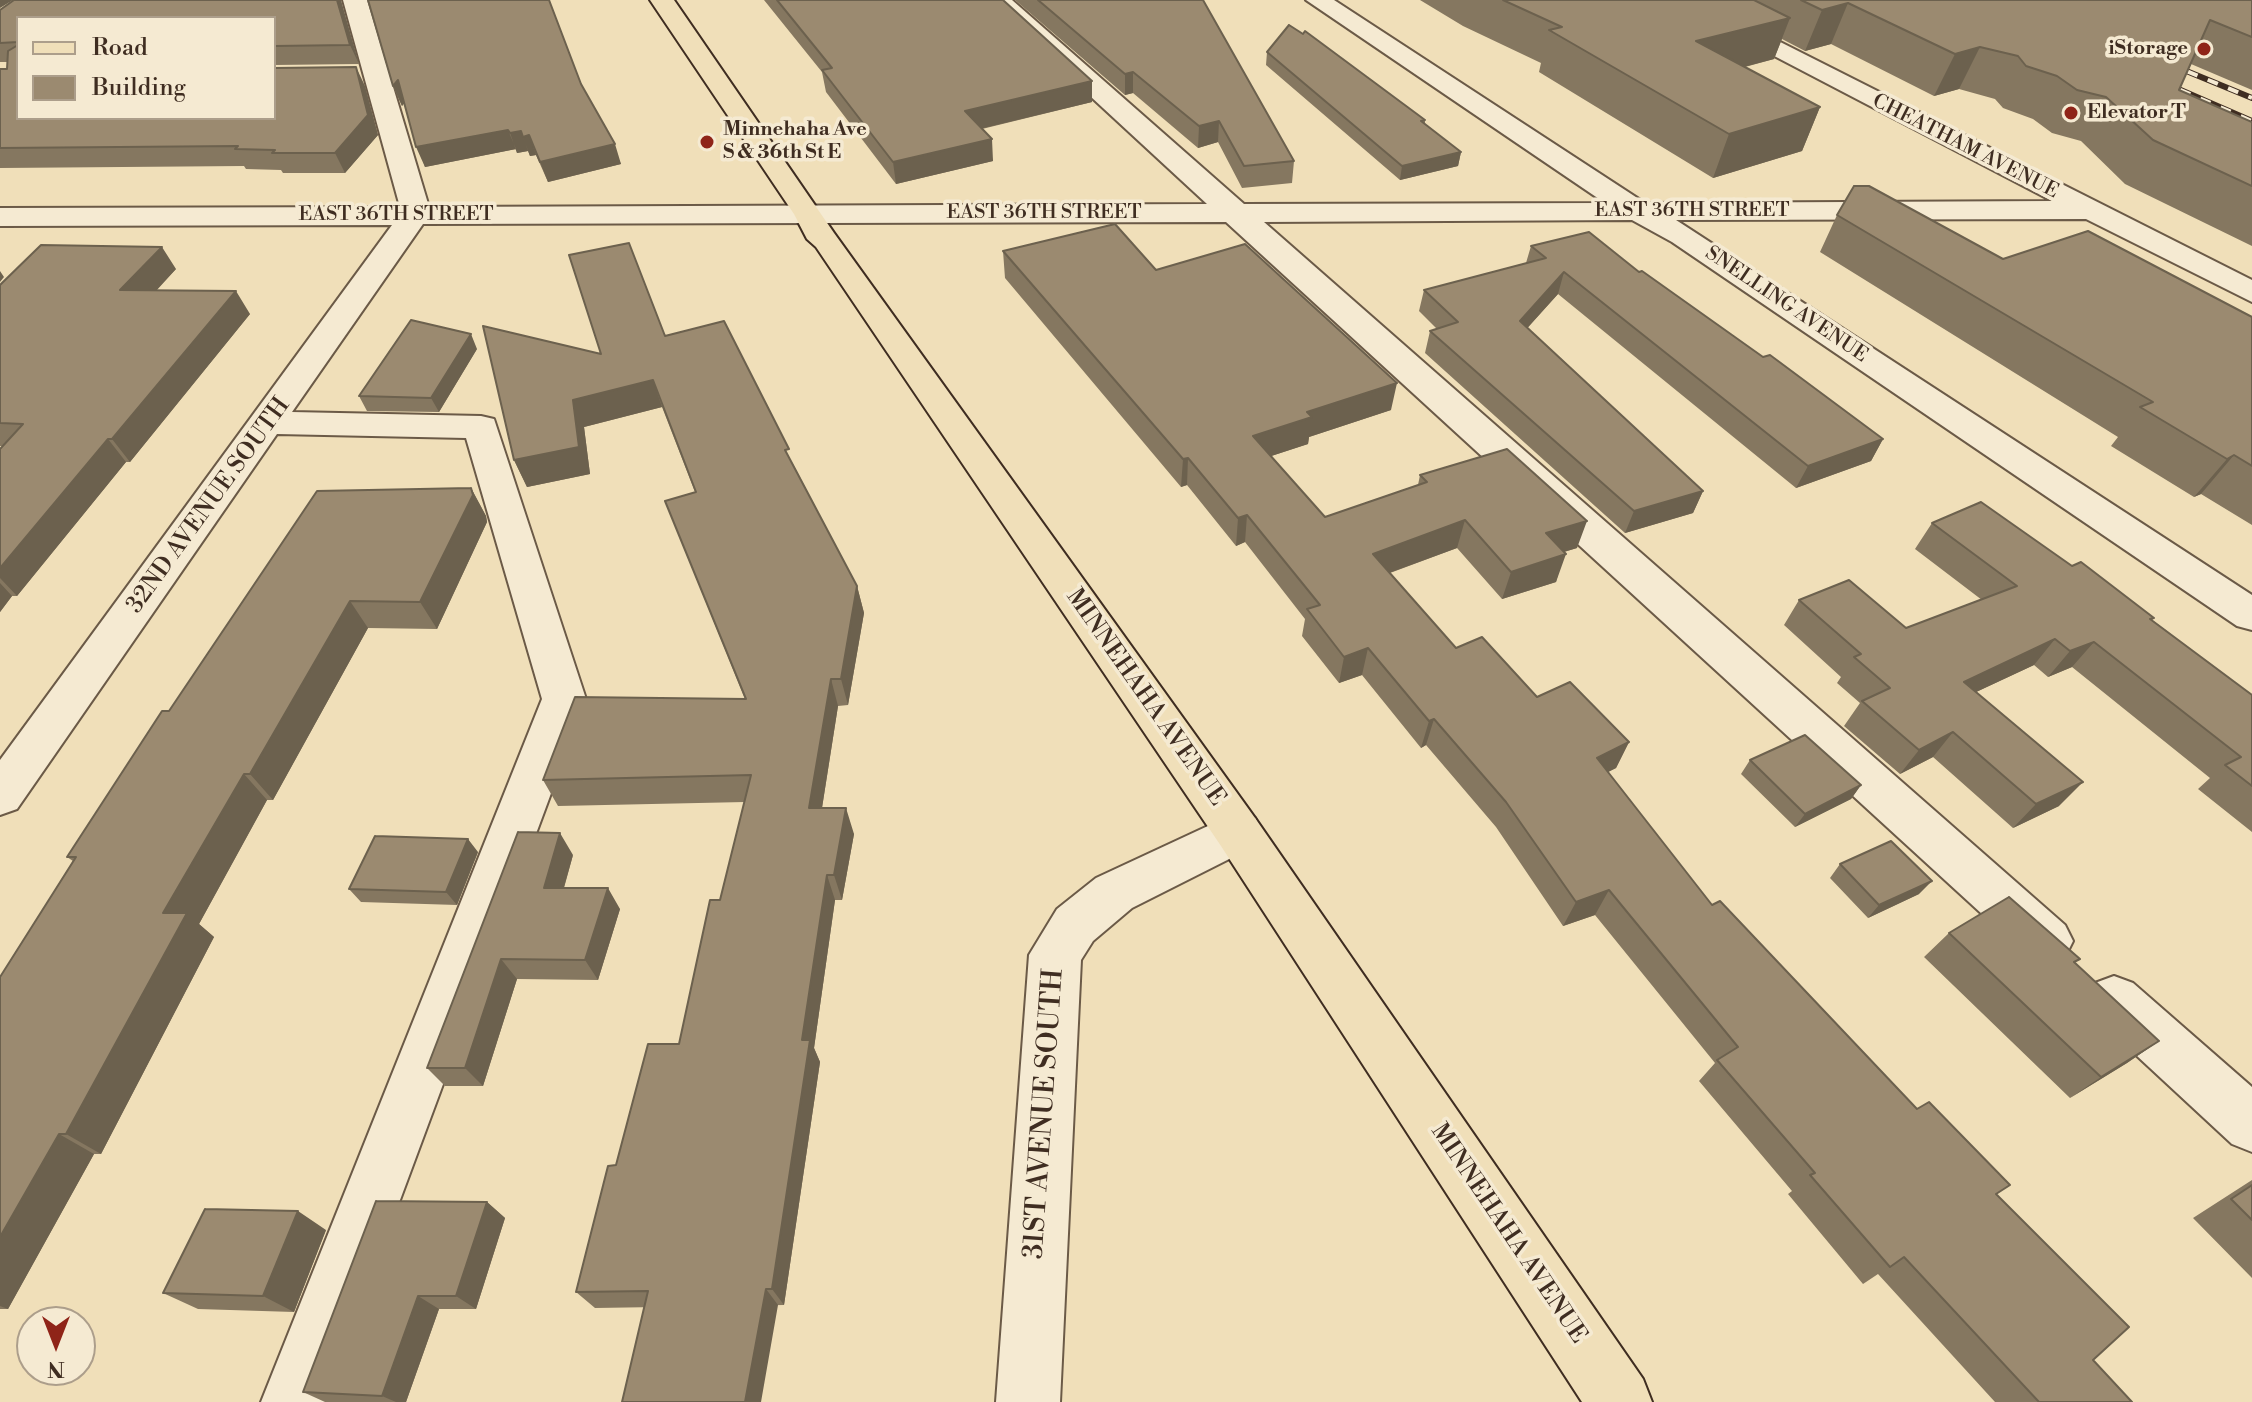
<!DOCTYPE html>
<html>
<head>
<meta charset="utf-8">
<style>
  body { margin:0 }
  #map { position:relative; width:2252px; height:1402px; overflow:hidden; background:#f0dfb9; font-family:"Libre Bodoni",serif }
  canvas { display:block }
  .legend { position:absolute; left:16px; top:16px; width:260px; height:104px; box-sizing:border-box; background:#f5ead2; border:2px solid #ac9e8b; margin:0; padding:10px 14px; list-style:none; font-size:24px; color:#3f2d21 }
  .legend li { display:flex; align-items:center; gap:16px; height:40px }
  .legend b { width:40px; border:2px solid #ac9e8b }
  .north { position:absolute; left:16px; top:1306px; width:80px; height:80px; box-sizing:border-box; background:#f5ead2; border:2px solid #ac9e8b; border-radius:50%; rotate:180deg; font-size:22px; font-weight:700; line-height:32px; text-align:center; color:#3f2d21 }
  .north::after { content:''; display:block; margin:auto; width:28px; height:36px; background:#8f2418; clip-path:polygon(50% 0,100% 100%,50% 72%,0 100%) }
</style>
</head>
<body>
<div id="map">
<canvas width="2252" height="1402"></canvas>
<ul class="legend">
<li><b style="height:10px;background:#f0dfb9"></b>Road</li>
<li><b style="height:22px;background:#9b8a70"></b>Building</li>
</ul>
<div class="north">N</div>
</div>
<script>
const context = document.querySelector('canvas').getContext('2d');
context.lineJoin = 'round';
const toPath = rows => new Path2D(rows.map(r => 'M' + r).join(''));
function strokePath(path, color, width, dash) { context.strokeStyle = color; context.lineWidth = width; context.lineCap = dash ? 'butt' : 'round'; context.setLineDash(dash || []); context.stroke(path); }
function fillPath(path, color) { context.fillStyle = color; context.fill(path, 'evenodd'); }
function write(font, color, halo, rows, align = 'center') {
  context.font = font + ' "Libre Bodoni",serif'; context.lineWidth = 7; context.setLineDash([]); context.textBaseline = 'middle'; context.strokeStyle = halo; context.fillStyle = color; for (const [text, x, y, turn = 0] of rows) {
    context.save(); context.translate(x, y); context.rotate((+turn || 0) * Math.PI / 180); context.textAlign = isNaN(turn) ? turn : align; if (halo) context.strokeText(text, 0, 0); context.fillText(text, 0, 0); context.restore();
  }
}
const minor = toPath([
  [343,0,367,0,429,207,1207,204,986,0,1012,0,1244,204,1605,203,1306,0,1334,0,1645,203,2052,201,1667,0,1697,0,2252,280,2252,302,2086,219,1676,220,2252,595,2252,630,2237,626,1672,242,1632,220,1264,222,2065,925,2073,941,2065,957,2047,964,2029,957,1226,222,423,224,292,412,481,416,494,419,586,699,325,1402,261,1402,542,699,466,438,277,434,17,809,0,815,0,760,392,225,0,226,0,208,400,207,343,0],
  [1238,812,1255,818,1262,832,1255,846,1132,908,1093,941,1081,960,1060,1402,996,1402,1029,955,1057,909,1096,878,1238,812],
  [2114,976,2133,983,2252,1087,2252,1152,2232,1144,2095,1017,2088,1000,2095,983,2114,976]
]);
const major = toPath([
  [650,0,674,0,834,233,1255,818,1643,1379,1652,1402,1582,1402,1221,846,816,247,807,239,794,214,650,0]
]);
strokePath(minor, '#6b5a47', 4);
strokePath(major, '#3f2d21', 4);
fillPath(minor, '#f5ead2');
fillPath(major, '#f0dfb9');
const rail = toPath([
  [2167,63,2252,98],
  [2160,81,2252,121]
]);
strokePath(rail, '#3f2d21', 6);
strokePath(rail, '#f5ead2', 4, [11]);
fillPath(toPath([
  [764,0,1003,0,1092,102,982,129,993,161,896,184,826,92,822,72],
  [1015,0,1203,0,1294,161,1292,183,1242,188,1218,142,1198,148,1133,93,1125,95],
  [1420,0,2252,0,2252,90,2191,64,2179,90,2252,122,2252,246,2125,184,2081,141,2052,133,2033,119,2003,108,1995,99,1959,89,1934,96,1831,44,1805,51,1782,39,1774,59,1745,67,1820,107,1802,151,1713,178,1539,72,1541,63,1463,26],
  [340,1,359,64,274,65,274,18,18,18,18,118,365,86,378,135,345,173,283,173,281,170,246,169,244,166,0,168,0,69,7,69,8,62,0,62,0,10],
  [1267,52,1425,120,1425,124,1461,152,1458,166,1400,180,1266,65],
  [581,84,621,164,548,182,536,155,530,156,528,151,517,153,516,149,425,167,404,103,402,106,393,86],
  [1837,215,2003,259,2252,317,2252,525,2201,494,2194,497,2111,446,2118,437,1820,252],
  [1531,246,1639,272,1883,439,1871,461,1796,488,1558,294,1527,328,1703,491,1693,513,1625,533,1425,353,1430,331,1437,329,1419,311,1424,290,1526,263],
  [1003,251,1156,270,1391,410,1309,437,1308,444,1271,456,1325,517,1418,485,1420,475,1577,548,1564,552,1556,582,1502,599,1457,548,1390,573,1456,648,1537,697,1629,742,1616,768,1608,772,1712,905,1996,1194,2093,1360,2132,1402,1995,1402,1878,1274,1863,1284,1788,1194,1792,1191,1699,1081,1715,1063,1595,915,1563,926,1496,827,1426,745,1421,748,1362,675,1339,683,1302,636,1305,619,1245,542,1236,546,1187,485,1181,487,1005,278],
  [176,269,156,290,250,314,130,462,126,462,17,596,12,596,0,612,0,449,3,446,0,446,0,285],
  [665,336,793,464,857,586,864,613,848,705,838,706,822,808,854,834,842,900,835,900,814,1048,820,1062,784,1305,595,1308,576,1292,616,1165,679,1044,720,900,745,802,558,806,543,780,745,699,665,501,695,492,662,407,584,427,590,474,527,487,514,460,601,354],
  [477,349,439,412,367,411,359,396],
  [471,488,486,516,487,522,437,629,368,628,273,800,267,800,199,924,214,937,101,1154,94,1154,8,1309,0,1309,0,977,73,861,67,857,169,711],
  [1932,523,2072,566,2154,618,2152,620,2252,695,2252,832,2198,789,2210,778,2072,667,2048,677,2034,665,1976,692,2059,806,2013,828,1933,757,1900,774,1844,726,1860,703,1837,683,1841,677,1784,625,1799,600,1906,628,1982,600,1915,549],
  [1750,760,1861,785,1851,799,1795,827,1741,774],
  [478,852,457,905,361,902,349,889],
  [573,855,564,888,620,909,598,980,517,979,483,1086,445,1086,427,1068],
  [1840,864,1919,894,1868,918,1830,878],
  [1949,933,2159,1041,2127,1063,2070,1098,1924,957],
  [2252,1180,2252,1278,2193,1218],
  [487,1202,505,1218,476,1309,439,1309,406,1402,325,1402,303,1392],
  [326,1230,294,1312,198,1309,163,1293]
]), '#857760');
fillPath(toPath([
  [0,0,13,0,0,8],
  [337,0,341,0,359,64,350,45],
  [1848,3,1831,44,1805,51,1822,10],
  [1790,18,1774,59,1682,83,1696,41],
  [1980,47,1959,89,1934,96,1955,54],
  [356,67,365,86,378,135,345,173,335,153],
  [1133,72,1133,93,1125,95,1125,74],
  [398,80,407,100,402,106,393,86],
  [1092,81,1092,102,967,132,965,111],
  [1820,107,1802,151,1713,178,1729,134],
  [1219,121,1218,142,1198,148,1199,126],
  [508,130,516,149,425,167,416,147],
  [521,131,528,151,517,153,510,133],
  [529,135,536,155,530,156,523,137],
  [992,139,993,161,896,184,893,162],
  [615,144,621,164,548,182,540,162],
  [1461,152,1458,166,1400,180,1402,166],
  [162,247,176,269,136,313,120,290],
  [0,271,4,277,0,282],
  [1564,272,1558,294,1514,343,1520,321],
  [236,291,250,314,130,462,112,439],
  [471,334,477,349,439,412,431,398],
  [653,380,662,407,584,427,590,474,527,487,514,460,573,400],
  [1397,383,1391,410,1309,437,1308,444,1250,463,1253,436,1307,412],
  [108,439,126,462,17,596,0,578,0,568],
  [1883,439,1871,461,1796,488,1808,466],
  [2234,455,2201,494,2194,497,2227,459],
  [1188,458,1187,485,1181,487,1183,459],
  [471,488,486,516,487,522,437,629,420,602],
  [1703,491,1693,513,1625,533,1634,511],
  [1247,515,1245,542,1236,546,1238,518],
  [1465,520,1457,548,1367,581,1373,554],
  [1587,521,1577,548,1536,560,1546,533],
  [1566,554,1556,582,1502,599,1511,572],
  [0,583,12,596,0,612],
  [857,586,864,613,848,705,841,679],
  [350,601,368,628,273,800,250,774],
  [2055,639,2034,665,1944,707,1964,682],
  [2094,642,2072,667,2048,677,2070,651],
  [1368,648,1362,675,1339,683,1344,657],
  [831,679,838,706,818,833,809,808],
  [1434,719,1426,745,1421,748,1429,721],
  [1953,732,1933,757,1900,774,1919,750],
  [1629,742,1616,768,1584,784,1597,758],
  [244,774,267,800,199,924,214,937,101,1154,66,1134,163,913],
  [2083,782,2059,806,2013,828,2036,804],
  [1861,785,1851,799,1795,827,1805,814],
  [846,808,854,834,842,900,834,875],
  [560,833,573,855,558,908,544,888],
  [468,839,478,852,457,905,446,892],
  [827,875,835,900,814,1048,820,1062,784,1305,772,1289,802,1040],
  [1932,881,1919,894,1868,918,1879,905],
  [608,888,620,909,598,980,585,960],
  [1609,890,1595,915,1563,926,1576,902],
  [501,959,517,979,483,1086,465,1068],
  [2159,1041,2127,1063,2070,1098,2101,1077],
  [59,1134,94,1154,8,1309,0,1306,0,1237],
  [487,1202,505,1218,476,1309,456,1296],
  [298,1211,326,1230,294,1312,263,1296],
  [766,1289,778,1305,761,1402,745,1402],
  [418,1296,439,1309,406,1402,396,1402,382,1396]
]), '#6c614e');
const building = toPath([
  [14,0,337,0,350,45,274,46,274,18,18,18,18,42,0,43,0,10,14,0],
  [368,0,549,0,581,84,615,144,540,162,529,135,523,137,521,131,510,133,508,130,416,147,398,80,393,86,368,0],
  [777,0,1003,0,1092,81,965,111,992,139,893,162,822,70,832,68,777,0],
  [1038,0,1203,0,1294,161,1244,166,1219,121,1199,126,1133,72,1125,74,1038,0],
  [1503,0,1754,0,1790,18,1696,41,1820,107,1729,134,1549,30,1562,27,1503,0],
  [1801,0,2252,0,2252,37,2210,20,2179,90,2252,122,2252,186,2153,140,2106,97,2077,90,2057,76,2026,66,2018,56,1980,47,1955,54,1848,3,1822,10,1801,0],
  [1289,25,1303,34,1305,31,1425,120,1421,121,1461,152,1402,166,1267,52,1289,25],
  [18,45,18,118,274,118,274,68,356,67,368,115,335,153,272,153,275,150,235,149,238,146,0,148,0,69,7,69,8,51,18,45],
  [1854,186,1869,186,2003,259,2088,231,2252,317,2252,466,2234,455,2227,459,2140,407,2153,402,1837,215,1854,186],
  [1115,224,1156,270,1245,244,1397,383,1307,412,1312,417,1253,436,1325,517,1427,482,1420,475,1507,449,1587,521,1546,533,1566,554,1511,572,1465,520,1373,554,1456,648,1482,637,1537,697,1570,682,1629,742,1597,758,1712,905,1720,901,1917,1109,1929,1102,2010,1185,1996,1194,2129,1327,2093,1360,2132,1402,2039,1402,1904,1257,1890,1267,1810,1175,1815,1173,1717,1060,1738,1047,1609,890,1576,902,1506,802,1434,719,1429,721,1368,648,1344,657,1307,609,1320,605,1247,515,1238,518,1188,458,1183,459,1003,251,1115,224],
  [1589,232,1639,272,1642,271,1763,357,1770,355,1883,439,1808,466,1564,272,1520,321,1703,491,1634,511,1430,331,1458,322,1424,290,1546,258,1531,246,1589,232],
  [629,243,665,336,724,321,789,449,785,450,857,586,841,679,831,679,809,808,846,808,834,875,827,875,802,1040,810,1040,772,1289,766,1289,745,1402,622,1402,648,1291,576,1292,608,1166,616,1165,648,1044,679,1044,710,900,720,900,751,775,543,780,575,697,746,699,665,501,696,492,653,380,573,400,579,447,514,460,483,326,601,354,569,255,629,243],
  [41,245,162,247,120,290,236,291,112,439,108,439,0,568,0,449,23,424,0,423,0,285,41,245],
  [411,320,471,334,431,398,359,396,411,320],
  [471,488,473,495,420,602,350,601,250,774,244,774,163,913,187,913,66,1134,59,1134,0,1237,0,977,76,857,67,857,162,711,169,711,317,491,471,488],
  [1981,502,2072,566,2081,562,2154,618,2150,619,2252,695,2252,786,2225,765,2241,757,2094,642,2070,651,2055,639,1964,682,2083,782,2036,804,1953,732,1919,750,1862,701,1890,688,1854,657,1861,654,1799,600,1849,580,1906,628,2017,586,1932,523,1981,502],
  [1805,735,1861,785,1805,814,1750,760,1805,735],
  [518,832,560,833,544,888,608,888,585,960,501,959,465,1068,427,1068,518,832],
  [375,836,468,839,446,892,349,889,375,836],
  [1891,841,1932,881,1879,905,1840,864,1891,841],
  [2009,897,2080,959,2074,962,2159,1041,2101,1077,1949,933,2009,897],
  [2252,1185,2252,1220,2231,1199,2252,1185],
  [376,1201,487,1202,456,1296,418,1296,382,1396,303,1392,376,1201],
  [205,1209,298,1211,263,1296,163,1293,205,1209]
]);
fillPath(building, '#9b8a70');
strokePath(building, '#6c614e', 2);
for (const [x, y, r, color] of [
  [2204,49,8,"#8f2418"],
  [2071,113,8,"#8f2418"],
  [707,142,8,"#8f2418"]
]) { const dot = new Path2D(); dot.arc(x, y, r, 0, 2 * Math.PI); context.fillStyle = color; context.fill(dot); strokePath(dot, '#f5ead2', 3); }
write('bold 20px', '#3f2d21', '#f5ead2', [
  ["iStorage",2188,49,"right"],
  ["Elevator T",2087,113],
  ["Minnehaha Ave",723,130],
  ["S & 36th St E",723,153]
], 'left');
write('20px', '#3f2d21', '#f5ead2', [
  ["CHEATHAM AVENUE",1965,147,27],
  ["EAST 36TH STREET",1692,211],
  ["EAST 36TH STREET",1044,213],
  ["EAST 36TH STREET",396,215],
  ["SNELLING AVENUE",1786,305,34]
]);
write('24px', '#3f2d21', '#f5ead2', [
  ["32ND AVENUE SOUTH",209,506,-54],
  ["MINNEHAHA AVENUE",1145,698,55],
  ["MINNEHAHA AVENUE",1508,1234,56]
]);
write('28px', '#3f2d21', '#f5ead2', [
  ["31ST AVENUE SOUTH",1045,1114,-86]
]);
</script>
</body>
</html>
